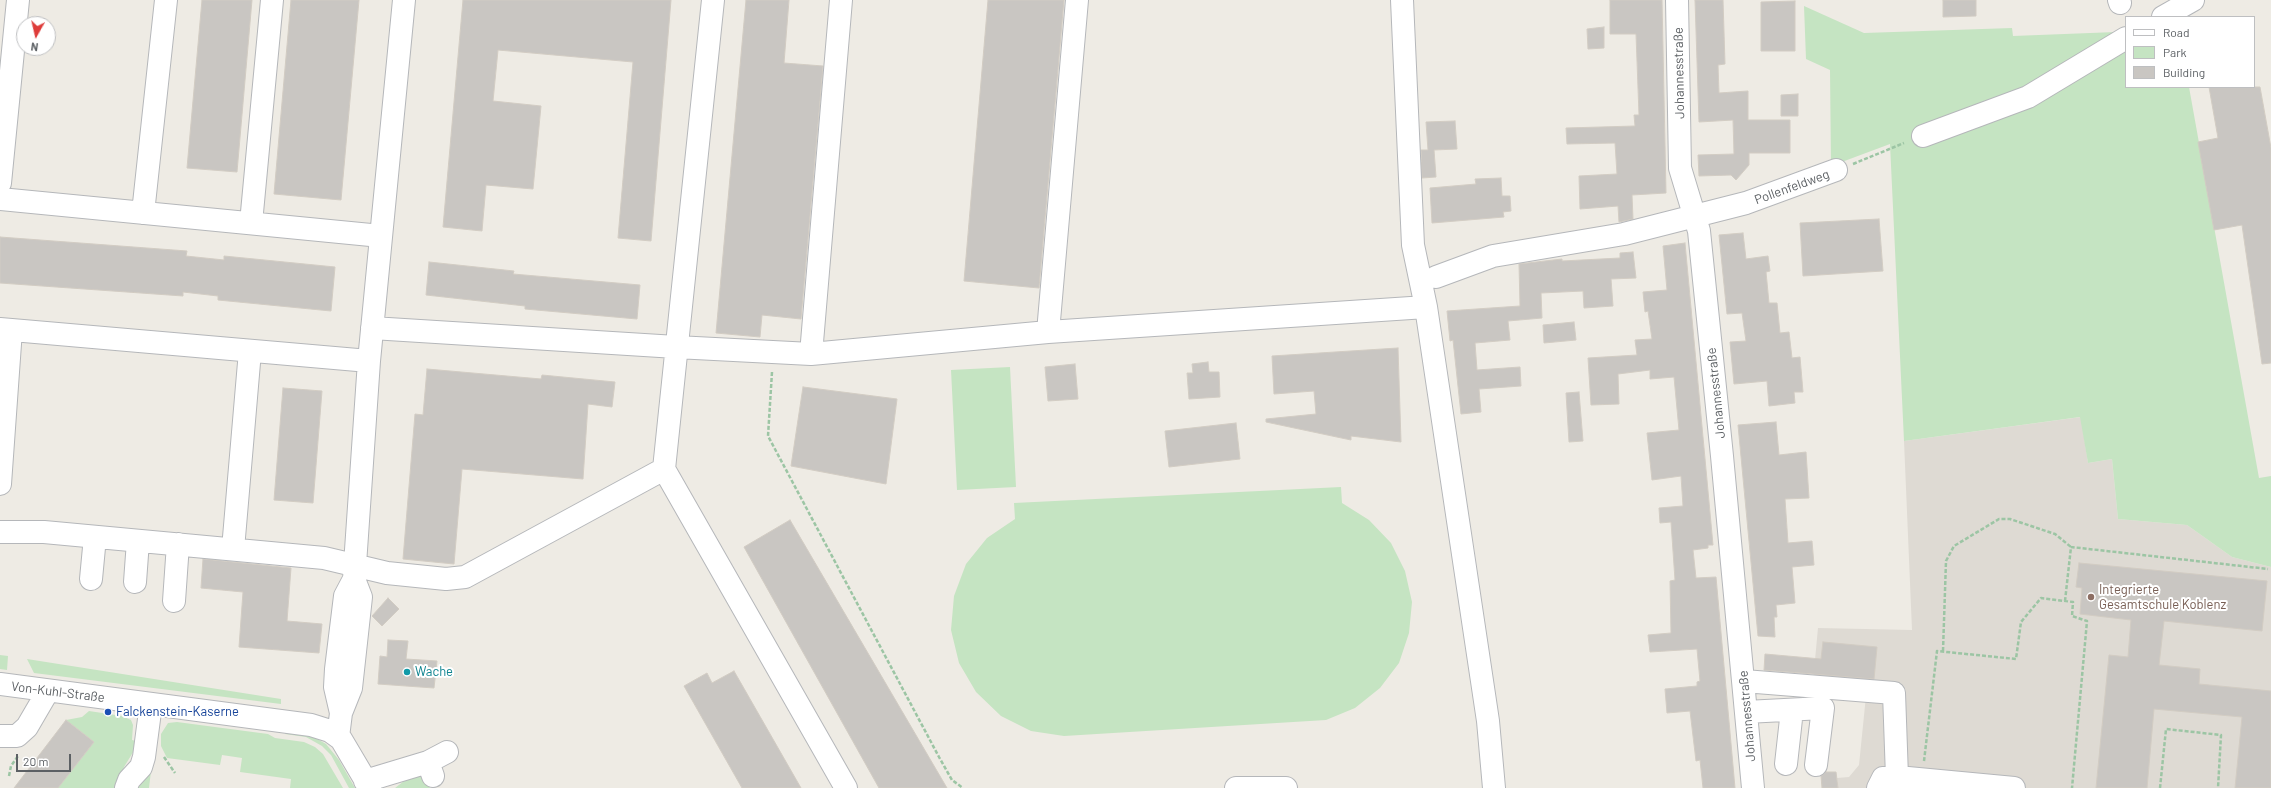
<!DOCTYPE html>
<html>
<head>
<meta charset="utf-8">
<style>
  body { margin:0 }
  #map { position:relative; width:2271px; height:788px; overflow:hidden; background:#eeebe4; font-family:Barlow,sans-serif }
  canvas { display:block }
  .legend { position:absolute; left:2125px; top:16px; width:130px; height:72px; box-sizing:border-box; background:#fff; border:1px solid #bebfc1; margin:0; padding:5px 7px; list-style:none; font-size:12px; color:#5c6064 }
  .legend li { display:flex; align-items:center; gap:8px; height:20px }
  .legend b { width:20px; border:1px solid #bebfc1 }
  .north { position:absolute; left:16px; top:16px; width:40px; height:40px; box-sizing:border-box; background:#fff; border:1px solid #bebfc1; border-radius:50%; rotate:188deg; font-size:11px; font-weight:700; line-height:16px; text-align:center; color:#5c6064 }
  .north::after { content:''; display:block; margin:auto; width:14px; height:18px; background:#de3c3a; clip-path:polygon(50% 0,100% 100%,50% 72%,0 100%) }
  .scale { position:absolute; left:16px; top:754px; width:55px; height:18px; box-sizing:border-box; border:2px solid #5c6064; border-top:0; padding-left:5px; font-size:12px; line-height:14px; white-space:nowrap; color:#5c6064; -webkit-text-stroke:3px #fff; paint-order:stroke }
</style>
</head>
<body>
<div id="map">
<canvas width="2271" height="788"></canvas>
<ul class="legend">
<li><b style="height:5px;background:#fff"></b>Road</li>
<li><b style="height:11px;background:#c5e4c2"></b>Park</li>
<li><b style="height:11px;background:#c9c6c2"></b>Building</li>
</ul>
<div class="north">N</div>
<div class="scale">20 m</div>
</div>
<script>
const context = document.querySelector('canvas').getContext('2d');
context.lineJoin = 'round';
function fillPath(path, color) { context.fillStyle = color; context.fill(path, 'evenodd'); }
const toPath = rows => new Path2D(rows.map(r => 'M' + r).join(''));
function strokePath(path, color, width, dash) { context.strokeStyle = color; context.lineWidth = width; context.lineCap = dash ? 'butt' : 'round'; context.setLineDash(dash || []); context.stroke(path); }
function write(font, color, halo, rows, align = 'center') {
  context.font = font + ' Barlow,sans-serif'; context.lineWidth = 4; context.setLineDash([]); context.textBaseline = 'middle'; context.strokeStyle = halo; context.fillStyle = color; for (const [text, x, y, turn = 0] of rows) {
    context.save(); context.translate(x, y); context.rotate((+turn || 0) * Math.PI / 180); context.textAlign = isNaN(turn) ? turn : align; if (halo) context.strokeText(text, 0, 0); context.fillText(text, 0, 0); context.restore();
  }
}
fillPath(toPath([
  [2081,417,2088,463,2112,459,2118,519,2187,525,2232,557,2271,567,2271,788,1838,788,1837,778,1849,777,1859,765,1867,686,1813,681,1818,628,1912,630,1904,441]
]), '#dedad3');
fillPath(toPath([
  [1804,6,1864,33,2012,28,2013,36,2116,32,2126,46,2126,87,2189,87,2259,478,2271,476,2271,567,2232,557,2187,525,2118,519,2112,459,2088,463,2080,417,1904,441,1890,144,1831,166,1830,70,1806,59],
  [1010,367,1016,487,957,490,951,370],
  [1341,487,1342,503,1369,520,1391,543,1405,571,1412,602,1409,633,1399,663,1380,688,1355,708,1326,720,1064,736,1031,731,1001,716,976,692,959,663,951,630,954,596,966,564,987,538,1015,519,1014,503],
  [0,655,8,656,7,670,0,669],
  [27,659,281,699,281,704,34,673],
  [89,711,122,716,131,720,133,725,132,740,136,741,135,749,124,767,118,788,58,788,94,742,66,720,82,717],
  [177,722,268,734,275,738,304,742,315,747,323,754,343,788,290,788,291,779,240,772,242,758,222,755,220,765,167,758,161,746,161,734,168,723],
  [285,730,314,737,326,744,339,760,355,788,349,788,331,755,322,746,306,737,285,734],
  [151,771,149,788,136,788],
  [420,776,425,780,430,788,395,788,408,778]
]), '#c5e4c2');
const building = toPath([
  [202,0,252,0,237,172,187,168,202,0],
  [291,0,359,0,341,200,274,194,291,0],
  [463,0,671,0,651,241,618,238,633,62,498,50,493,101,541,106,533,189,486,185,482,231,443,227,463,0],
  [746,0,789,0,784,63,823,66,801,319,762,315,760,337,716,333,746,0],
  [988,0,1064,0,1039,288,964,281,988,0],
  [1610,0,1662,0,1666,193,1632,195,1633,219,1619,222,1618,206,1580,209,1579,176,1617,174,1615,143,1567,144,1566,128,1635,126,1634,115,1639,115,1636,34,1610,34,1610,0],
  [1695,0,1723,0,1725,64,1718,65,1719,93,1748,91,1748,120,1790,120,1790,153,1749,153,1749,165,1736,180,1731,175,1699,176,1698,155,1734,154,1733,120,1699,122,1695,0],
  [1943,0,1976,0,1976,16,1943,17,1943,0],
  [1795,1,1795,51,1761,51,1761,2,1795,1],
  [1604,27,1604,48,1588,49,1587,29,1604,27],
  [2209,87,2260,87,2271,148,2271,363,2262,364,2242,225,2214,230,2198,142,2218,138,2209,87],
  [1798,94,1798,116,1781,116,1781,95,1798,94],
  [1455,121,1457,149,1434,150,1436,177,1422,178,1421,150,1428,150,1426,122,1455,121],
  [1501,178,1502,196,1510,196,1511,211,1503,212,1504,217,1432,223,1430,188,1476,184,1475,179,1501,178],
  [1879,219,1883,271,1803,276,1800,223,1879,219],
  [1743,233,1746,259,1768,256,1770,271,1766,272,1769,303,1777,303,1780,333,1789,332,1792,358,1800,357,1803,392,1794,392,1795,403,1769,406,1767,381,1734,384,1730,342,1746,341,1742,313,1727,314,1719,235,1743,233],
  [0,237,187,251,186,256,224,260,224,256,335,267,331,311,218,300,218,296,183,292,183,296,0,283,0,237],
  [1685,243,1713,545,1708,545,1708,548,1693,550,1696,578,1716,577,1735,788,1703,788,1700,760,1696,761,1690,711,1667,713,1665,689,1697,686,1697,682,1700,681,1697,649,1650,652,1648,635,1671,633,1670,581,1675,580,1671,522,1660,523,1659,508,1683,506,1681,476,1652,480,1647,433,1679,430,1674,377,1650,379,1650,370,1618,374,1619,404,1591,405,1588,358,1637,355,1635,340,1652,339,1648,311,1645,312,1643,292,1667,290,1663,246,1685,243],
  [1633,252,1636,278,1611,279,1613,306,1584,308,1583,291,1541,293,1542,318,1508,321,1510,340,1475,343,1477,370,1520,367,1521,386,1479,389,1481,412,1461,414,1453,340,1450,341,1447,311,1520,306,1519,264,1562,259,1562,261,1620,258,1620,253,1633,252],
  [429,262,514,271,513,274,640,285,637,319,525,309,525,306,426,295,429,262],
  [1574,322,1576,340,1544,343,1543,325,1574,322],
  [1398,348,1401,442,1351,436,1351,440,1266,422,1266,419,1316,414,1314,391,1274,394,1272,356,1398,348],
  [1208,362,1209,372,1219,372,1220,397,1189,399,1187,373,1193,373,1192,364,1208,362],
  [1075,364,1078,399,1048,401,1045,367,1075,364],
  [427,369,541,379,542,375,615,382,612,407,588,404,583,479,462,469,454,564,403,559,415,414,423,415,427,369],
  [803,387,897,399,886,484,791,466,803,387],
  [283,388,322,391,313,503,274,500,283,388],
  [1579,392,1583,441,1569,442,1566,393,1579,392],
  [1776,422,1779,455,1806,452,1809,498,1785,499,1788,543,1812,541,1814,565,1792,567,1795,603,1776,605,1777,617,1774,617,1775,637,1758,636,1738,425,1776,422],
  [1236,423,1240,459,1169,467,1165,431,1236,423],
  [790,520,947,788,879,788,744,547,790,520],
  [203,559,291,568,287,621,322,624,319,653,239,647,243,592,201,588,203,559],
  [2079,563,2267,581,2262,631,2164,621,2159,665,2200,669,2199,684,2271,691,2271,788,2235,788,2242,717,2154,709,2147,788,2096,788,2109,655,2128,657,2131,620,2080,614,2082,588,2076,587,2079,563],
  [388,598,399,609,382,626,372,616,388,598],
  [388,640,408,641,406,659,437,661,434,688,378,684,380,656,387,657,388,640],
  [1823,642,1877,647,1874,679,1764,670,1765,654,1821,659,1823,642],
  [734,671,801,788,742,788,684,686,707,673,712,683,734,671],
  [66,720,94,742,58,788,14,788,66,720],
  [1826,772,1836,772,1838,788,1822,788,1821,776,1826,772]
]);
fillPath(building, '#c9c6c2');
strokePath(building, '#d2ccc3', 1);
const minor = toPath([
  [1402,0,1413,245,1426,307,1488,721,1494,788],
  [1677,0,1680,168,1699,231,1722,456,1753,788],
  [2119,0,2120,3],
  [2163,17,2193,0],
  [1923,136,2028,97,2126,38],
  [0,183,18,0],
  [0,199,381,236],
  [143,213,166,0],
  [251,223,272,0],
  [1436,277,1493,256,1624,234,1746,203,1836,170],
  [372,328,676,347,811,354,1048,332,1426,307],
  [0,329,369,361],
  [1048,332,1077,0],
  [811,354,841,0],
  [664,469,846,788],
  [0,484,11,330],
  [0,532,44,532,324,558,387,573,446,579,465,577,664,469,713,0],
  [233,549,250,351],
  [91,579,95,537],
  [135,582,138,541],
  [174,601,178,544],
  [1744,681,1894,693,1897,777],
  [0,684,311,725,330,731,341,739,370,788],
  [1746,712,1823,708,1816,765],
  [341,713,335,687,336,669,345,596,354,579],
  [0,736,17,736,27,727,48,691],
  [338,737,341,713,351,688,361,597,354,579,369,361,404,0],
  [428,762,447,752],
  [1786,764,1792,710],
  [365,781,428,762,433,776],
  [126,788,129,780,141,767,144,757,151,704],
  [1236,788,1286,788],
  [1878,788,1883,778,1897,777,2014,788]
]);
strokePath(minor, '#b5b7ba', 24);
strokePath(toPath([
  [1853,164,1904,143],
  [772,372,768,436,939,757,952,780,963,788],
  [2065,601,2071,547,2268,569],
  [1943,651,1946,561,1954,546,1999,519,2010,519,2055,534,2071,547],
  [164,757,175,773],
  [1924,761,1937,651,2016,659,2021,622,2041,598,2073,602,2072,616,2087,621,2072,788],
  [9,776,11,766,18,756],
  [2160,788,2166,729,2221,735,2218,788]
]), '#9cc5a4', 2.5, [4, 2]);
strokePath(minor, '#fff', 22);
for (const [x, y, r, color] of [
  [2091,597,4,"#8d6e63"],
  [407,672,4,"#0f9aa8"],
  [108,712,4,"#1a4fb4"]
]) { const dot = new Path2D(); dot.arc(x, y, r, 0, 2 * Math.PI); context.fillStyle = color; context.fill(dot); strokePath(dot, '#fff', 1.5); }
write('13px', '#5c6064', '#fff', [
  ["Johannesstraße",1679,73,-91],
  ["Pollenfeldweg",1792,187,-20],
  ["Johannesstraße",1716,393,-96],
  ["Von-Kuhl-Straße",58,692,7],
  ["Johannesstraße",1747,716,-95]
]);
write('13px', '#785e54', '#fff', [
  ["Integrierte",2099,590],
  ["Gesamtschule Koblenz",2099,605]
], 'left');
write('13px', '#0d838f', '#fff', [
  ["Wache",415,672]
], 'left');
write('13px', '#164399', '#fff', [
  ["Falckenstein-Kaserne",116,712]
], 'left');
</script>
</body>
</html>
